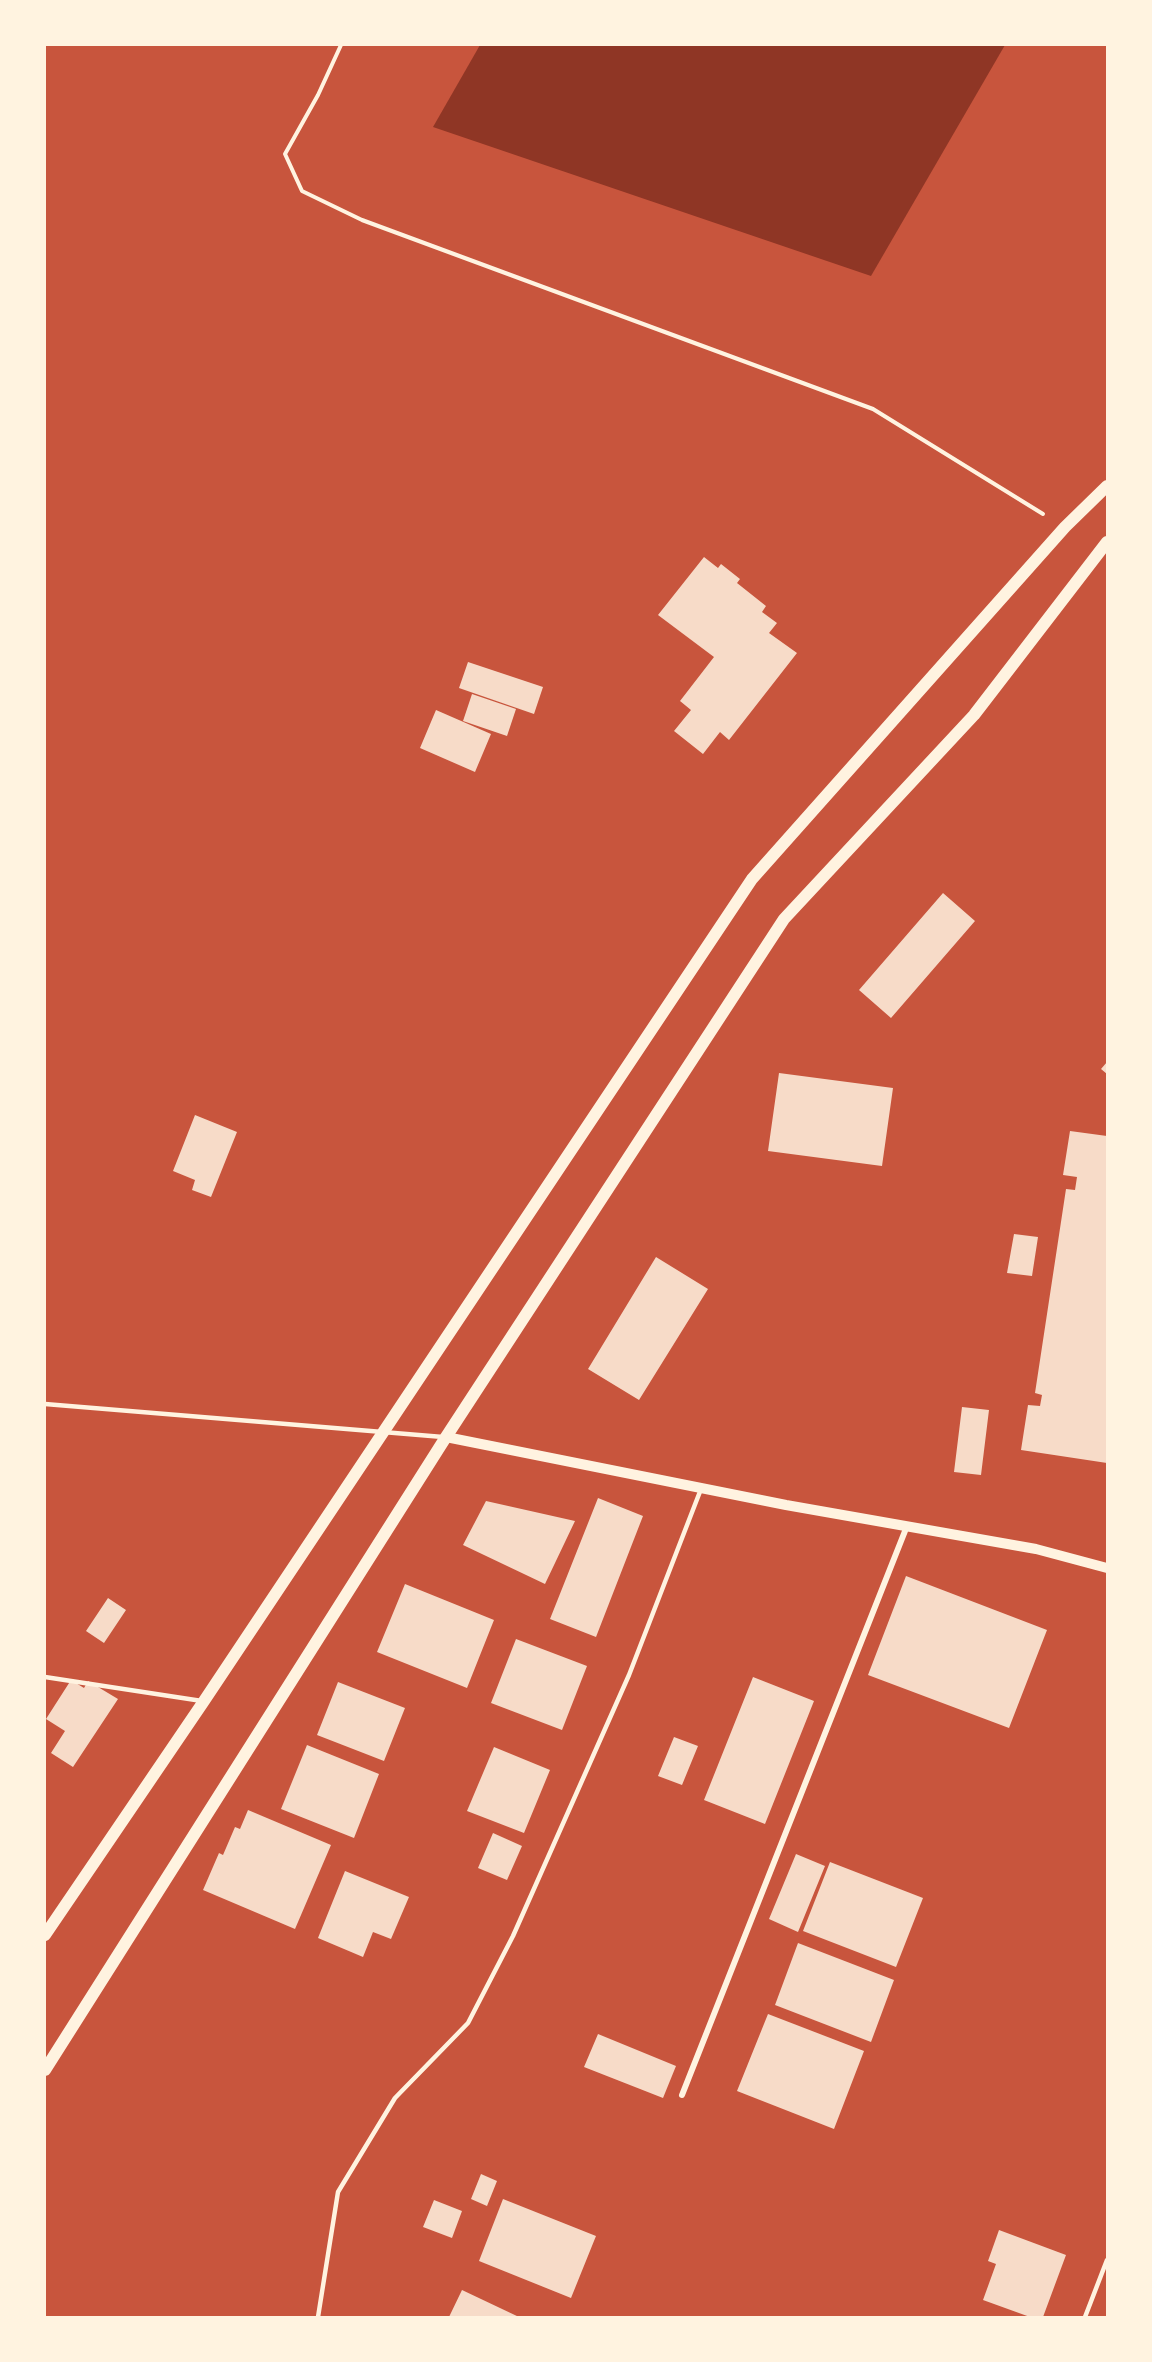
<!DOCTYPE html>
<html>
<head>
<meta charset="utf-8">
<style>
  body { margin:0 }
  #map { position:relative; width:1152px; height:2362px; overflow:hidden; background:#c8553d; font-family:Lora,serif }
  canvas { display:block }
  .frame { position:absolute; inset:0; border:46px solid #fff3e0; pointer-events:none }
</style>
</head>
<body>
<div id="map">
<canvas width="1152" height="2362"></canvas>
<div class="frame"></div>
</div>
<script>
const context = document.querySelector('canvas').getContext('2d');
context.lineJoin = 'round';
function fillPath(path, color) { context.fillStyle = color; context.fill(path, 'evenodd'); }
const toPath = rows => new Path2D(rows.map(r => 'M' + r).join(''));
function strokePath(path, color, width, dash) { context.strokeStyle = color; context.lineWidth = width; context.lineCap = dash ? 'butt' : 'round'; context.setLineDash(dash || []); context.stroke(path); }
fillPath(toPath([
  [480,45,1005,45,871,276,433,127]
]), '#8f3625');
fillPath(toPath([
  [704,557,718,568,721,564,740,579,737,583,766,606,762,612,777,623,769,633,797,653,729,740,720,732,703,754,674,731,691,710,680,701,714,657,658,615],
  [468,662,543,687,534,714,459,688],
  [472,694,516,709,507,736,463,721],
  [436,710,491,734,475,772,420,748],
  [943,893,975,921,891,1018,859,990],
  [1107,1062,1107,1074,1101,1069],
  [779,1073,893,1088,882,1166,768,1151],
  [195,1115,237,1132,211,1197,192,1190,195,1180,173,1171],
  [1070,1131,1107,1136,1107,1463,1021,1450,1028,1405,1040,1406,1042,1395,1035,1393,1066,1189,1075,1190,1077,1177,1063,1175],
  [1014,1234,1038,1237,1032,1276,1007,1273],
  [656,1257,708,1289,639,1400,588,1369],
  [962,1407,989,1410,981,1475,954,1472],
  [598,1498,643,1516,596,1637,550,1619],
  [486,1501,575,1521,545,1584,463,1545],
  [906,1576,1047,1630,1009,1728,868,1675],
  [405,1584,494,1620,467,1688,377,1652],
  [108,1598,126,1610,104,1643,86,1631],
  [516,1639,587,1666,562,1730,491,1703],
  [753,1677,814,1701,765,1824,704,1800],
  [71,1680,84,1688,88,1681,118,1699,73,1767,51,1753,65,1731,46,1719],
  [338,1682,405,1708,384,1761,317,1735],
  [674,1737,698,1746,682,1785,658,1776],
  [307,1745,379,1774,354,1838,281,1809],
  [494,1747,550,1770,524,1833,467,1811],
  [248,1810,331,1845,295,1929,203,1890,219,1853,223,1855,235,1827,240,1829],
  [493,1833,522,1846,507,1880,478,1868],
  [796,1854,825,1866,798,1932,769,1919],
  [830,1862,923,1898,896,1967,803,1931],
  [345,1871,409,1897,391,1939,373,1932,363,1957,318,1938],
  [798,1943,894,1980,871,2042,775,2005],
  [768,2014,864,2051,834,2129,737,2091],
  [598,2034,676,2066,663,2098,584,2067],
  [481,2174,497,2181,487,2206,471,2199],
  [503,2199,596,2236,571,2298,479,2261],
  [434,2200,462,2211,452,2238,423,2227],
  [999,2230,1066,2255,1043,2317,1030,2317,983,2300,996,2264,988,2261],
  [462,2290,519,2317,449,2317]
]), '#f7dbc8');
strokePath(toPath([
  [341,45,318,95,285,154,302,191,362,220,873,409,1043,514]
]), '#fff3e0', 4);
strokePath(toPath([
  [45,1404,443,1437],
  [45,1677,202,1701],
  [318,2317,338,2192,395,2098,468,2023,513,1936,629,1675,701,1489],
  [1085,2317,1107,2260]
]), '#fff3e0', 4.5);
strokePath(toPath([
  [682,2095,907,1526]
]), '#fff3e0', 6);
strokePath(toPath([
  [446,1437,786,1505,1036,1549,1107,1568]
]), '#fff3e0', 10);
strokePath(toPath([
  [45,1935,204,1701,752,879,1065,527,1107,486],
  [45,2070,446,1437,784,919,974,715,1107,542]
]), '#fff3e0', 12);
</script>
</body>
</html>
